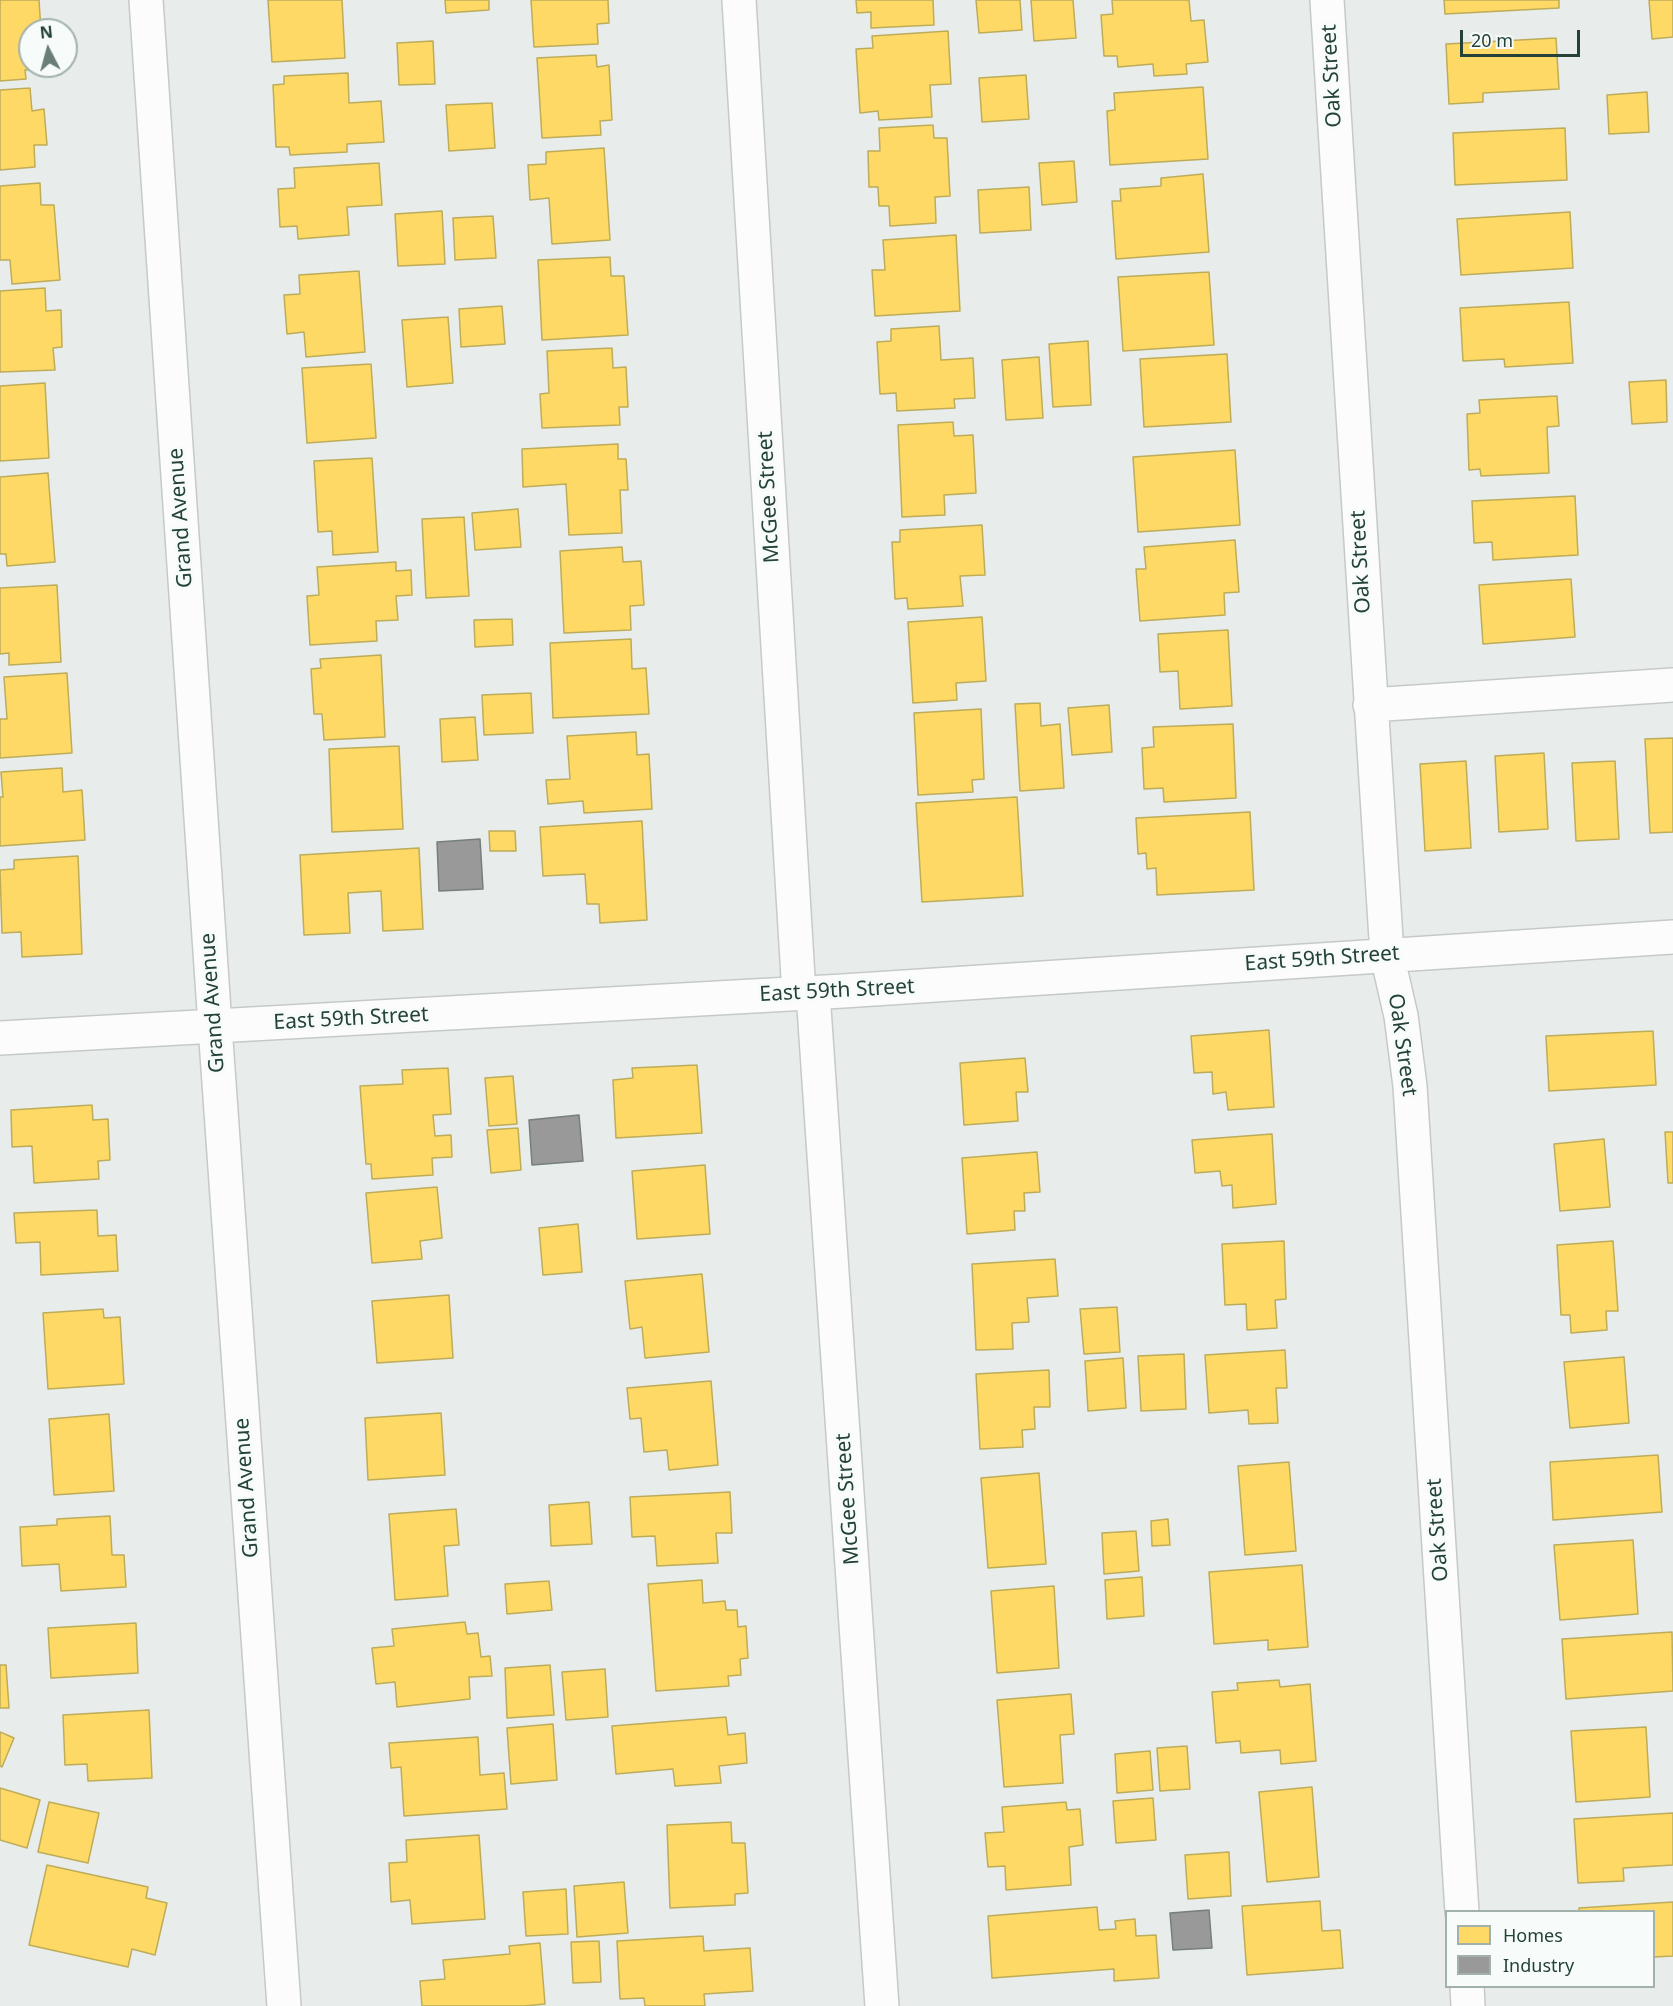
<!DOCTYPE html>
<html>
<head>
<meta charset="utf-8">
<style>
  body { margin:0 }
  #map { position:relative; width:1673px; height:2006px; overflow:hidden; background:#e8edeb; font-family:"Noto Sans",sans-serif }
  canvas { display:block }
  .legend { position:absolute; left:1445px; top:1910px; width:210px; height:78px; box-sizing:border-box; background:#f7fbf9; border:2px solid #a3b1ad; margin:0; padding:8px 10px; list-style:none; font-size:18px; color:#24423a }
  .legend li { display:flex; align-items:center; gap:12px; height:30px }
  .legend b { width:30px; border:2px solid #a3b1ad }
  .north { position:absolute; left:18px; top:18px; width:60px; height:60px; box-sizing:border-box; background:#f7fbf9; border:2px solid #a3b1ad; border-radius:50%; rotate:354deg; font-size:16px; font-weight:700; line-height:24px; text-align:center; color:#24423a }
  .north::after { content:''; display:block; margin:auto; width:21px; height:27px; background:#697e78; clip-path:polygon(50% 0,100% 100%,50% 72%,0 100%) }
  .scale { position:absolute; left:1460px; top:30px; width:120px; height:27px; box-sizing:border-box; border:3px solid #24423a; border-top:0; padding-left:8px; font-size:18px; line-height:21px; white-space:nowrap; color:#24423a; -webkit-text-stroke:4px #f7fbf9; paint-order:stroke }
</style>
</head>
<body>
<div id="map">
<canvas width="1673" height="2006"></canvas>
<ul class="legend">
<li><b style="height:16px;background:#ffd966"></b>Homes</li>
<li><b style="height:16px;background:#999"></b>Industry</li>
</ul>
<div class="north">N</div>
<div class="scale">20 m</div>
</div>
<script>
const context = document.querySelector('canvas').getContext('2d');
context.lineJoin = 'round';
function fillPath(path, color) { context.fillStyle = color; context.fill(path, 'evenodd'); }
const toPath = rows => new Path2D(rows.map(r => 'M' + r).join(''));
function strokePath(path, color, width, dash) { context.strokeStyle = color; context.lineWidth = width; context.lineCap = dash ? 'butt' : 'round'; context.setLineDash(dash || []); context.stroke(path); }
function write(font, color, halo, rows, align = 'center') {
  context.font = font + ' "Noto Sans",sans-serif'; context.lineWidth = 6; context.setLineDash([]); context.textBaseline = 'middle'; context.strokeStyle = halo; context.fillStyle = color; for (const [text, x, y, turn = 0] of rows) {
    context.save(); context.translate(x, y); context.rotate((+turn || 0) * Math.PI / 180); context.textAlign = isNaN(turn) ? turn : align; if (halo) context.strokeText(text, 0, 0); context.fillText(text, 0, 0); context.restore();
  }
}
const homes = toPath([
  [0,0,39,0,41,30,30,30,30,66,44,66,44,69,25,70,26,79,0,81,0,0],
  [268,0,342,0,345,58,272,62,268,0],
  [445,0,489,0,489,10,446,13,445,0],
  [531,0,608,0,609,23,597,24,598,44,534,47,531,0],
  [856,0,933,0,934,25,871,28,871,12,857,13,856,0],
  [976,0,1020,0,1022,30,979,33,976,0],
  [1031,0,1073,0,1076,38,1034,41,1031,0],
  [1112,0,1189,0,1191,21,1204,20,1208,62,1186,64,1187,74,1154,76,1153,64,1118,67,1117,56,1104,56,1101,15,1113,14,1112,0],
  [1444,0,1559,0,1559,8,1445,14,1444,0],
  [1649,0,1673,0,1673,37,1652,39,1649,0],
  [948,31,951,84,930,85,932,117,879,120,878,111,860,113,856,49,873,48,872,36,948,31],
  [1556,38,1559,89,1483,93,1483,102,1449,104,1446,44,1556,38],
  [433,41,435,84,399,85,397,43,433,41],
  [596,55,597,67,609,65,612,120,600,121,601,135,542,138,537,58,596,55],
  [348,73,349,103,381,101,384,142,347,144,347,152,290,155,289,147,276,147,273,85,284,84,284,76,348,73],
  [1026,75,1029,119,982,122,979,78,1026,75],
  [1203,87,1208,159,1110,165,1107,111,1115,110,1114,93,1203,87],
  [30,88,32,111,44,109,47,145,34,145,35,167,0,170,0,90,30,88],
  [1647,92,1649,132,1609,134,1607,95,1647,92],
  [492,103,495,148,449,151,446,105,492,103],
  [933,125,934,138,947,138,950,196,935,197,936,223,890,226,889,206,879,206,878,187,869,187,868,151,880,151,879,128,933,125],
  [1565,128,1567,180,1455,185,1453,133,1565,128],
  [604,148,610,240,552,244,549,198,530,200,528,165,546,164,546,152,604,148],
  [1074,161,1077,202,1042,205,1039,163,1074,161],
  [379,163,382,205,347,207,349,235,298,239,297,226,280,227,278,189,295,188,294,168,379,163],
  [1203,174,1209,252,1116,259,1112,201,1121,201,1120,189,1161,186,1161,178,1203,174],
  [40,183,41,205,54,205,60,280,12,284,10,260,0,260,0,186,40,183],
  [1029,187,1031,230,980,233,978,190,1029,187],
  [442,211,445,264,398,266,395,214,442,211],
  [1570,212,1573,268,1461,275,1457,219,1570,212],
  [493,216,496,258,455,260,453,218,493,216],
  [956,235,960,311,875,316,872,270,885,270,883,240,956,235],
  [610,257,611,276,624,276,628,335,542,340,538,260,610,257],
  [359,271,365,352,306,357,304,332,287,334,284,295,300,294,299,275,359,271],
  [1209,272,1214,345,1123,351,1118,277,1209,272],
  [45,288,46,311,61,310,62,347,53,348,55,370,0,372,0,291,45,288],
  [1569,302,1573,363,1505,367,1504,359,1463,361,1460,308,1569,302],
  [502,306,505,344,461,347,459,309,502,306],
  [448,317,453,383,407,387,402,320,448,317],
  [939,326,941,360,973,358,975,398,954,399,955,408,897,411,896,393,880,394,877,342,891,341,891,329,939,326],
  [1088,341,1091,405,1053,407,1049,344,1088,341],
  [612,348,613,368,626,367,628,407,619,407,620,425,542,428,540,394,549,393,547,351,612,348],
  [1227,354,1231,422,1144,427,1140,359,1227,354],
  [1039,357,1043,418,1006,420,1002,360,1039,357],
  [371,364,376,438,307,443,302,368,371,364],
  [1666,380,1667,422,1632,424,1629,382,1666,380],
  [45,383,49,458,0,461,0,386,45,383],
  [1557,396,1559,426,1547,427,1549,473,1481,476,1480,469,1469,470,1467,414,1480,413,1479,400,1557,396],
  [953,422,954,436,973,435,976,493,944,495,945,515,902,517,898,425,953,422],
  [618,444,618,459,626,459,628,490,620,490,622,533,569,535,566,484,523,487,522,449,618,444],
  [1235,450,1240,525,1138,532,1133,457,1235,450],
  [372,458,378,552,333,555,332,531,318,532,314,461,372,458],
  [48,473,55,562,7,566,6,554,0,554,0,477,48,473],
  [1575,496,1578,555,1493,560,1492,542,1474,543,1472,501,1575,496],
  [518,509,521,547,475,550,472,513,518,509],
  [464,517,469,596,426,598,422,519,464,517],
  [982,525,985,575,960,576,963,606,908,609,907,598,895,599,892,542,900,542,900,530,982,525],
  [1235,540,1239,592,1224,593,1225,615,1140,621,1136,569,1146,569,1144,547,1235,540],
  [622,547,623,562,641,561,644,605,630,606,631,630,564,633,560,551,622,547],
  [396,562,396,571,411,570,412,595,396,596,398,620,376,621,377,641,310,645,307,596,319,595,317,567,396,562],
  [1571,579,1575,637,1483,644,1479,585,1571,579],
  [57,585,61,662,9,665,9,653,0,654,0,588,57,585],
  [982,617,986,681,956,683,957,700,913,703,908,622,982,617],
  [512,619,513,645,475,647,474,620,512,619],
  [1228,630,1232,706,1180,709,1178,671,1160,672,1158,634,1228,630],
  [631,639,632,669,646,668,649,714,553,718,550,643,631,639],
  [381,655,385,737,324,740,322,714,314,714,311,669,321,668,320,659,381,655],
  [67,673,72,753,0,758,0,719,7,719,4,677,67,673],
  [531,693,533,733,484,735,482,695,531,693],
  [1040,703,1041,726,1060,724,1064,788,1020,791,1015,704,1040,703],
  [1109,705,1112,752,1072,755,1068,708,1109,705],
  [981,709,984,779,972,780,973,792,918,795,914,713,981,709],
  [475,717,478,760,442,762,440,719,475,717],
  [1233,724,1236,798,1164,802,1163,788,1144,789,1142,748,1154,747,1153,727,1233,724],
  [636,732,637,755,649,754,652,809,584,813,583,801,548,804,546,780,570,779,567,736,636,732],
  [1673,738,1673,832,1650,833,1645,739,1673,738],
  [399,746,403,829,332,832,329,749,399,746],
  [1544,753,1548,829,1499,832,1495,756,1544,753],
  [1466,761,1471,848,1425,851,1420,764,1466,761],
  [1615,761,1619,839,1576,841,1572,763,1615,761],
  [62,768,63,792,82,790,85,840,0,846,0,797,3,797,1,772,62,768],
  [1017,797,1023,896,922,902,916,803,1017,797],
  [1250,812,1254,890,1157,895,1156,868,1147,869,1146,853,1138,854,1136,818,1250,812],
  [642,821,647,920,600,923,599,904,587,904,585,874,543,876,540,827,642,821],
  [489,831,515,831,516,851,490,851,489,831],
  [419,848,423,929,383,931,381,891,348,893,350,933,304,935,300,855,419,848],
  [78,856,82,954,22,957,21,932,2,933,0,870,14,869,14,860,78,856],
  [1269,1030,1274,1107,1228,1110,1226,1092,1213,1094,1212,1072,1194,1073,1191,1036,1269,1030],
  [1653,1031,1656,1085,1549,1091,1546,1036,1653,1031],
  [1025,1058,1028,1092,1016,1092,1018,1121,964,1125,960,1063,1025,1058],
  [697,1065,702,1133,616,1138,613,1080,633,1078,632,1068,697,1065],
  [448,1068,451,1114,433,1115,435,1136,451,1135,452,1157,432,1158,433,1175,372,1179,371,1164,366,1164,360,1086,403,1084,402,1070,448,1068],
  [513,1076,517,1124,489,1126,485,1078,513,1076],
  [92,1105,93,1120,108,1119,110,1160,98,1161,99,1179,34,1183,32,1146,12,1147,11,1110,92,1105],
  [518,1128,521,1170,491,1173,487,1130,518,1128],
  [1665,1132,1673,1132,1673,1183,1668,1183,1665,1132],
  [1272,1134,1276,1204,1233,1208,1232,1185,1222,1186,1220,1171,1195,1173,1192,1140,1272,1134],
  [1604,1139,1610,1207,1560,1211,1554,1144,1604,1139],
  [1037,1152,1040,1192,1024,1193,1025,1211,1014,1211,1015,1230,967,1234,962,1158,1037,1152],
  [705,1165,710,1234,637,1239,632,1171,705,1165],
  [437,1187,442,1238,420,1241,422,1259,372,1263,366,1193,437,1187],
  [97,1210,98,1236,116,1235,118,1271,41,1275,40,1242,16,1243,14,1213,97,1210],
  [578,1224,582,1272,543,1275,539,1228,578,1224],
  [1284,1241,1286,1299,1275,1300,1277,1328,1247,1330,1246,1304,1225,1305,1222,1244,1284,1241],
  [1613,1241,1618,1311,1606,1311,1607,1330,1571,1333,1570,1315,1561,1315,1557,1245,1613,1241],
  [1055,1259,1058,1296,1027,1298,1029,1322,1012,1323,1013,1349,976,1350,972,1264,1055,1259],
  [702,1274,709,1352,645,1358,642,1327,630,1329,625,1281,702,1274],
  [449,1295,453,1358,377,1363,372,1301,449,1295],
  [1117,1307,1120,1352,1084,1354,1080,1309,1117,1307],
  [103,1309,104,1318,120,1317,124,1384,48,1389,43,1313,103,1309],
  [1285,1350,1287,1388,1276,1388,1278,1423,1249,1424,1248,1410,1209,1413,1205,1355,1285,1350],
  [1184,1354,1186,1409,1141,1411,1138,1356,1184,1354],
  [1624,1357,1629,1423,1570,1428,1564,1362,1624,1357],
  [1123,1358,1126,1408,1088,1411,1085,1361,1123,1358],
  [1049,1370,1050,1407,1034,1407,1035,1429,1022,1430,1023,1447,980,1449,976,1374,1049,1370],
  [711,1381,718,1465,669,1470,667,1450,644,1452,641,1418,630,1419,627,1388,711,1381],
  [441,1413,445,1475,368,1480,365,1418,441,1413],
  [109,1414,114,1491,54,1495,49,1419,109,1414],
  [1658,1455,1662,1512,1553,1520,1550,1462,1658,1455],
  [1289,1462,1296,1551,1245,1555,1238,1466,1289,1462],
  [1039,1473,1046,1564,988,1568,981,1478,1039,1473],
  [730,1492,732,1533,716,1533,718,1563,657,1566,655,1536,632,1537,630,1497,730,1492],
  [589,1502,592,1544,551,1546,549,1505,589,1502],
  [456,1509,459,1545,444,1546,448,1596,395,1600,389,1514,456,1509],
  [110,1516,112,1555,124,1555,126,1587,61,1591,59,1564,22,1566,20,1527,57,1525,57,1519,110,1516],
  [1168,1519,1170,1545,1152,1546,1151,1521,1168,1519],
  [1136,1531,1139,1571,1104,1574,1102,1533,1136,1531],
  [1633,1540,1638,1614,1560,1620,1554,1545,1633,1540],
  [1302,1565,1308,1647,1268,1650,1268,1640,1214,1644,1209,1572,1302,1565],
  [1142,1577,1144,1616,1107,1619,1105,1580,1142,1577],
  [702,1580,703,1603,725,1601,726,1610,737,1610,738,1627,746,1626,748,1658,740,1659,741,1675,728,1676,729,1686,656,1691,648,1584,702,1580],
  [549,1581,552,1610,507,1614,505,1584,549,1581],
  [1054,1586,1059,1668,997,1673,991,1591,1054,1586],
  [465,1622,467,1634,478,1633,481,1657,490,1656,492,1676,469,1677,470,1699,397,1707,395,1682,376,1684,372,1648,394,1646,392,1629,465,1622],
  [136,1623,138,1673,51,1678,48,1628,136,1623],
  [1672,1632,1673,1691,1566,1699,1562,1639,1672,1632],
  [0,1665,6,1665,9,1708,0,1708,0,1665],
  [550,1665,554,1715,507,1718,505,1668,550,1665],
  [605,1669,608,1717,566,1720,562,1672,605,1669],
  [1279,1680,1280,1687,1310,1684,1316,1761,1281,1764,1280,1750,1241,1753,1240,1741,1216,1743,1212,1692,1238,1690,1237,1683,1279,1680],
  [1071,1694,1074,1734,1060,1735,1063,1783,1004,1787,997,1700,1071,1694],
  [149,1710,152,1778,88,1781,87,1764,65,1765,63,1715,149,1710],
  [726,1717,728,1735,745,1733,747,1763,719,1766,721,1783,675,1786,673,1769,616,1774,612,1726,726,1717],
  [553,1724,557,1780,511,1784,507,1728,553,1724],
  [1646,1727,1650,1797,1576,1802,1571,1731,1646,1727],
  [0,1732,14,1738,2,1767,0,1766,0,1732],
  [478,1737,480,1775,504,1773,507,1809,404,1816,401,1767,391,1768,389,1743,478,1737],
  [1187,1746,1190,1789,1160,1791,1157,1748,1187,1746],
  [1150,1751,1153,1790,1117,1793,1115,1754,1150,1751],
  [1312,1787,1319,1877,1267,1882,1259,1792,1312,1787],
  [0,1788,40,1800,27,1848,0,1840,0,1788],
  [1153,1798,1156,1840,1116,1843,1113,1801,1153,1798],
  [49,1802,99,1813,88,1863,38,1852,49,1802],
  [1066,1802,1067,1810,1080,1809,1083,1845,1069,1847,1071,1885,1006,1890,1005,1866,988,1867,985,1833,1004,1832,1002,1807,1066,1802],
  [1673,1813,1673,1865,1623,1868,1624,1881,1578,1883,1574,1819,1673,1813],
  [731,1822,732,1843,745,1843,748,1893,735,1894,735,1905,670,1908,667,1825,731,1822],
  [479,1835,485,1919,412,1924,410,1900,391,1902,389,1863,407,1862,406,1840,479,1835],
  [1229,1852,1231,1896,1188,1899,1185,1855,1229,1852],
  [47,1865,148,1887,146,1898,167,1903,155,1955,132,1949,128,1967,29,1945,47,1865],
  [624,1882,628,1933,577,1937,574,1886,624,1882],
  [566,1889,568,1934,526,1936,523,1892,566,1889],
  [1320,1901,1322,1931,1340,1930,1343,1968,1247,1975,1242,1906,1320,1901],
  [1673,1902,1673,1956,1654,1957,1654,1912,1579,1912,1579,1908,1673,1902],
  [1097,1907,1099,1930,1116,1929,1115,1921,1135,1919,1136,1936,1156,1935,1159,1978,1114,1981,1114,1969,992,1978,988,1916,1097,1907],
  [703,1936,704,1951,750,1948,753,1991,704,1994,705,2006,645,2006,644,1998,620,1999,617,1941,703,1936],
  [599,1941,601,1982,573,1983,571,1942,599,1941],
  [540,1943,545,2004,524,2006,422,2006,420,1981,445,1979,443,1960,510,1954,509,1946,540,1943]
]);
fillPath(homes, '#ffd966');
strokePath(homes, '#bdac59', 1.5);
const industry = toPath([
  [480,839,483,889,439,891,437,842,480,839],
  [579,1115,583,1161,532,1165,529,1120,579,1115],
  [1209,1910,1212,1948,1173,1950,1170,1913,1209,1910]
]);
fillPath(industry, '#999');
strokePath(industry, '#767f7c', 1.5);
const minor = toPath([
  [146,0,215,1026,284,2006],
  [739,0,799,994],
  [1327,0,1387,955,1401,1016,1410,1086,1462,1912],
  [1370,705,1673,685],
  [813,993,882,2006],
  [0,1038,843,991,1673,937],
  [1467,1986,1468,2006]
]);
strokePath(minor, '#c5cac8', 36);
strokePath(minor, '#fcfcfc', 33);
write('21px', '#24423a', '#f7fbf9', [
  ["Oak Street",1332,76,-93],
  ["McGee Street",769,497,-93],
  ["Grand Avenue",181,518,-94],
  ["Oak Street",1361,562,-93],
  ["East 59th Street",1322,959,-4],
  ["East 59th Street",837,991,-3],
  ["Grand Avenue",213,1003,-94],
  ["East 59th Street",351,1019,-3],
  ["Oak Street",1402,1045,82],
  ["Grand Avenue",247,1488,-94],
  ["McGee Street",848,1499,-94],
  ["Oak Street",1438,1530,-94]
]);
</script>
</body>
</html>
